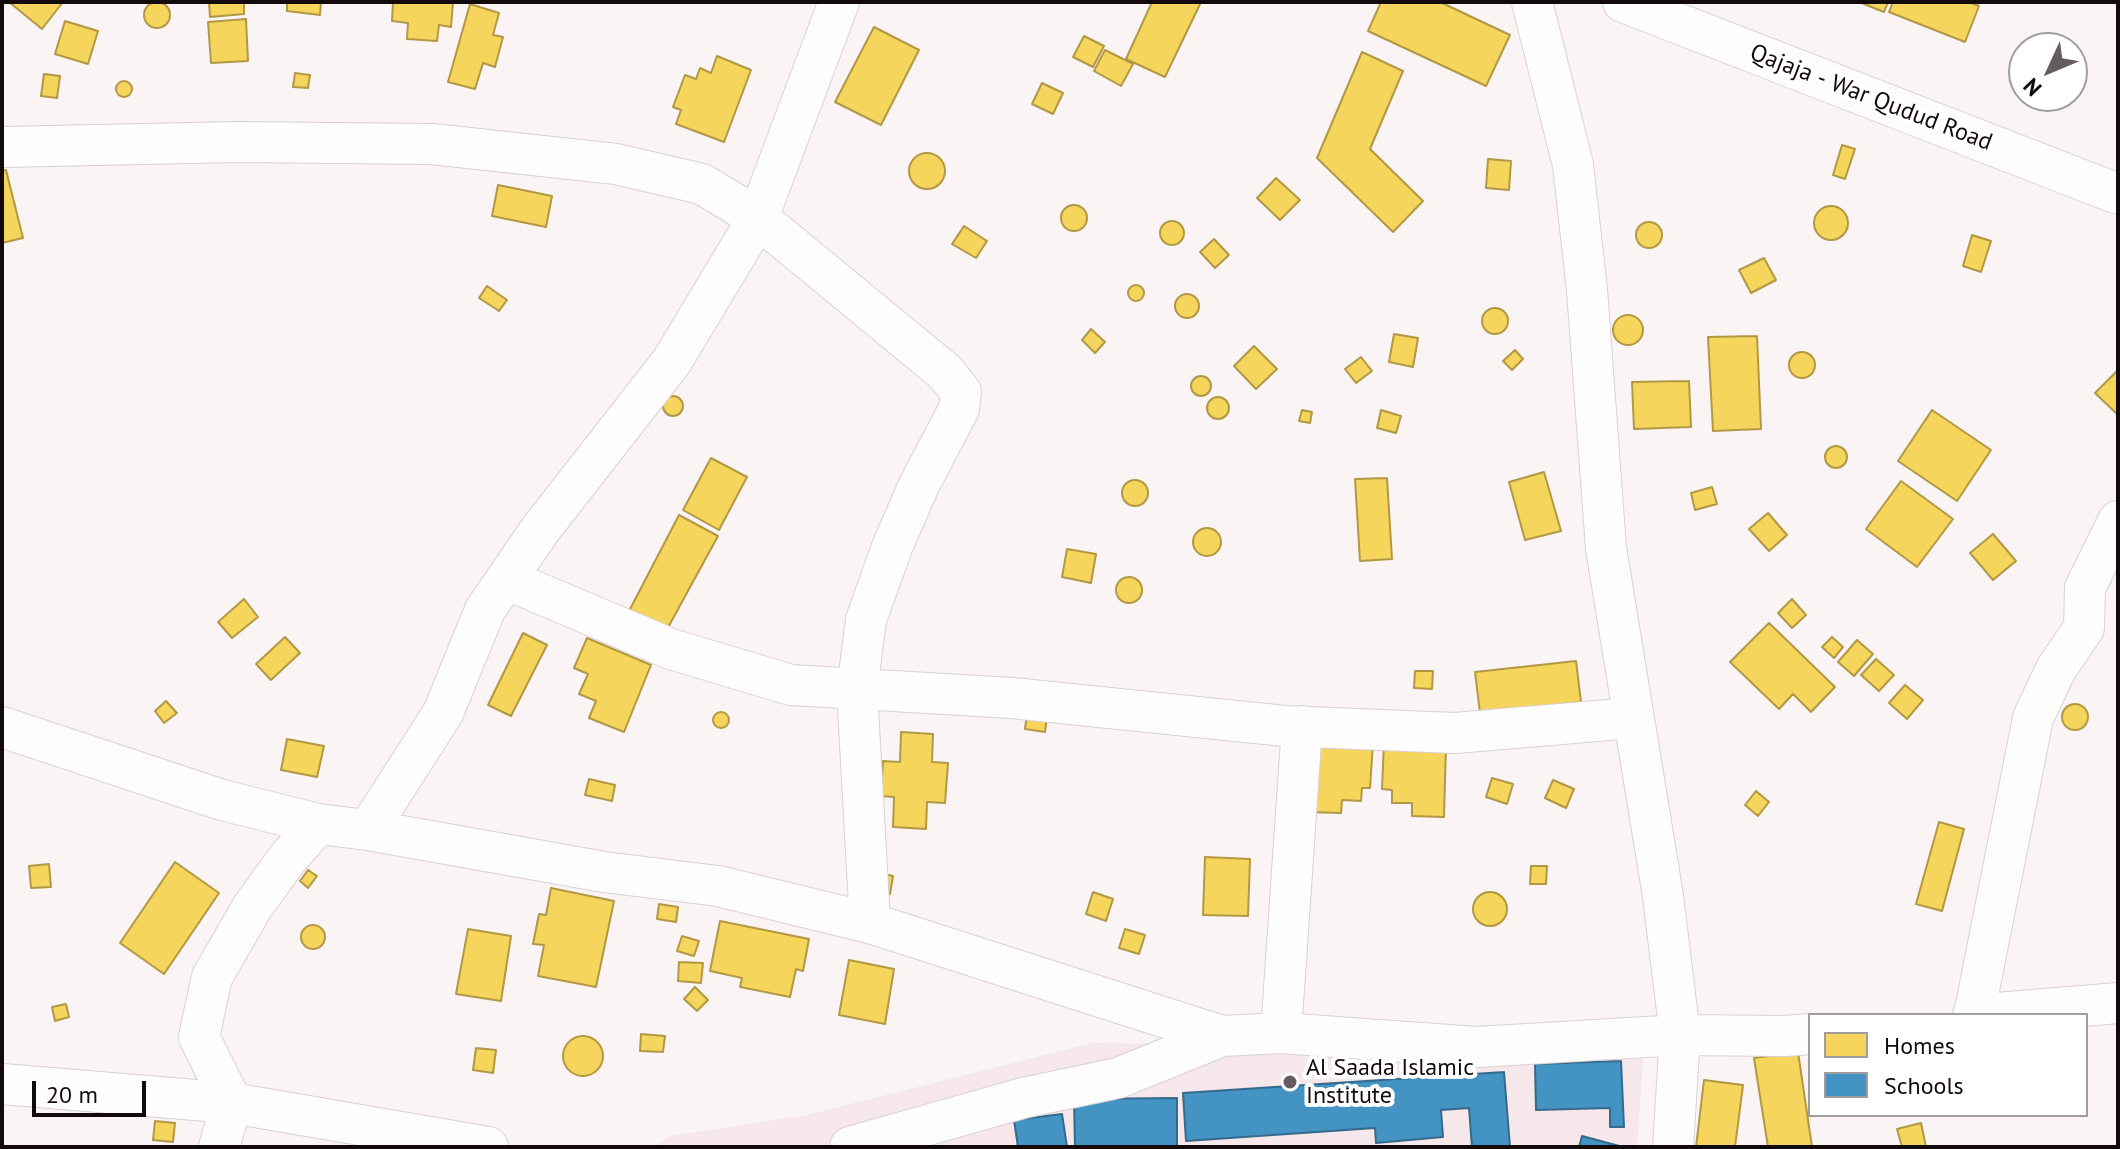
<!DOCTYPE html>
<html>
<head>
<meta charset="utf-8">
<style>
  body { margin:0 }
  #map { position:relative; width:2120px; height:1149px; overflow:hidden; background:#faf4f5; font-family:"PT Sans",sans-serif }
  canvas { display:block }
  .frame { position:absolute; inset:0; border:4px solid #130a0c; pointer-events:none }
  .legend { position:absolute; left:1808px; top:1013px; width:280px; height:104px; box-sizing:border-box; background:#fff; border:2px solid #a19d9e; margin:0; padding:10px 14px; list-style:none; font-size:24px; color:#130a0c }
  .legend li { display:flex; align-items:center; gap:16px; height:40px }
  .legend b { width:40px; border:2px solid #a19d9e }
  .north { position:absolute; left:2008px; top:32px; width:80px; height:80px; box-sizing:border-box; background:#fff; border:2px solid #a19d9e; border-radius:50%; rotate:226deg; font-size:22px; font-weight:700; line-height:32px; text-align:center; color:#130a0c }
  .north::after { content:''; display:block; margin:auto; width:28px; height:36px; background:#645c5e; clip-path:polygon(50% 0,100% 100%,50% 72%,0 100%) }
  .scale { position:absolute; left:32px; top:1081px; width:114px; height:36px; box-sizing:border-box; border:4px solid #130a0c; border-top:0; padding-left:10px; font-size:24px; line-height:28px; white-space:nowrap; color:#130a0c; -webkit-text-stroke:6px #fff; paint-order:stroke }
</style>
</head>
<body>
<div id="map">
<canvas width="2120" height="1149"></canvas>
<div class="frame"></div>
<ul class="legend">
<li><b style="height:22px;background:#f6d55c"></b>Homes</li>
<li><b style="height:22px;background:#4393c3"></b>Schools</li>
</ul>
<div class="north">N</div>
<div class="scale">20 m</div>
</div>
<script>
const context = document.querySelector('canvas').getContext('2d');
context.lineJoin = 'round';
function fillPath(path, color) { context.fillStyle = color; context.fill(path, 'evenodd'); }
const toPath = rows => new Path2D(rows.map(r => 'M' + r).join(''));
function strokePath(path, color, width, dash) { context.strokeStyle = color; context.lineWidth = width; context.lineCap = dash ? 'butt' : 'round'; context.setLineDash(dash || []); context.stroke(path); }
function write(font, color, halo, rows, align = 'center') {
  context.font = font + ' "PT Sans",sans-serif'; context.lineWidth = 8; context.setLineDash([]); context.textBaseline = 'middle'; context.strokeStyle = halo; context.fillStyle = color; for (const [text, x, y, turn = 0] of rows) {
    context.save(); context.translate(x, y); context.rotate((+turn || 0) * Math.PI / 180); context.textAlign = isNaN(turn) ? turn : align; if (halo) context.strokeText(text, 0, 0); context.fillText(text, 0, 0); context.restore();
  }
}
fillPath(toPath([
  [1092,1043,1644,1049,1637,1147,653,1147,670,1136,807,1115]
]), '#f6e7ea');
const homes = toPath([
  [9,2,63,2,42,29,9,2],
  [209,2,244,2,244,14,210,17,209,2],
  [287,2,321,2,320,15,287,11,287,2],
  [393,2,453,2,451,27,439,25,437,41,407,39,408,23,392,21,393,2],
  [1152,2,1201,2,1165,77,1126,59,1152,2],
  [1381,2,1440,2,1510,35,1486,86,1368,31,1381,2],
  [1859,2,1888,2,1884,12,1859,2],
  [1893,2,1968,2,1979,6,1965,42,1889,12,1893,2],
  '144 15a13 13 0 1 1 26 0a13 13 0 1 1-26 0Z',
  [470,4,499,13,493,35,503,37,495,67,483,63,475,89,448,82,470,4],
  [246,19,248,61,211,63,208,22,246,19],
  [65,21,98,31,88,64,55,54,65,21],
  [874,27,919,50,881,125,835,102,874,27],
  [1084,36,1104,46,1093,67,1073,57,1084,36],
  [1105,50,1133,64,1121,86,1094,71,1105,50],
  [1362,52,1403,71,1370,149,1423,201,1393,232,1317,158,1362,52],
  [717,56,751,70,724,142,676,124,681,110,673,107,685,75,696,79,700,68,711,73,717,56],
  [295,73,310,75,308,88,293,87,295,73],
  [44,74,60,76,57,98,41,96,44,74],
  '116 89a8 8 0 1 1 16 0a8 8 0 1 1-16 0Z',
  [1042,83,1063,93,1053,114,1032,104,1042,83],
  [1842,145,1855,149,1845,179,1833,175,1842,145],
  '909 171a18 18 0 1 1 36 0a18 18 0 1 1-36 0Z',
  [1488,159,1511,161,1509,190,1486,188,1488,159],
  [6,170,23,238,2,243,2,171,6,170],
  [1276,178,1300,200,1280,220,1257,198,1276,178],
  [498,185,552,196,546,227,492,216,498,185],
  '1061 218a13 13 0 1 1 26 0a13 13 0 1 1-26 0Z',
  '1814 223a17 17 0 1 1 34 0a17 17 0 1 1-34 0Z',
  '1160 233a12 12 0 1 1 24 0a12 12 0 1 1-24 0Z',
  '1636 235a13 13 0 1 1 26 0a13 13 0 1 1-26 0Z',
  [964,226,987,241,976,258,952,244,964,226],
  [1972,235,1991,241,1981,272,1963,266,1972,235],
  [1214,239,1229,255,1215,268,1200,252,1214,239],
  [1764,258,1776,280,1751,293,1739,270,1764,258],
  '1128 293a8 8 0 1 1 16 0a8 8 0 1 1-16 0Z',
  [487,286,507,300,499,311,479,298,487,286],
  '1175 306a12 12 0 1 1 24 0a12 12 0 1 1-24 0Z',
  '1482 321a13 13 0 1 1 26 0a13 13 0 1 1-26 0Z',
  '1613 330a15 15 0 1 1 30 0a15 15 0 1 1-30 0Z',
  [1091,329,1105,342,1095,353,1082,340,1091,329],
  [1394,334,1418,338,1413,367,1389,362,1394,334],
  [1757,336,1761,429,1713,431,1708,337,1757,336],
  [1254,346,1277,369,1256,389,1234,366,1254,346],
  [1515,350,1523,359,1512,370,1503,361,1515,350],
  '1789 365a13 13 0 1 1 26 0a13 13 0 1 1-26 0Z',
  [1361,357,1372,371,1356,383,1345,369,1361,357],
  [2118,370,2118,415,2095,393,2118,370],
  '1191 386a10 10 0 1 1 20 0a10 10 0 1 1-20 0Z',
  [1689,381,1691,427,1634,429,1632,382,1689,381],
  '663 406a10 10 0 1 1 20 0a10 10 0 1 1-20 0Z',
  '1207 408a11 11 0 1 1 22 0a11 11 0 1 1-22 0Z',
  [1302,410,1312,412,1310,423,1299,421,1302,410],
  [1381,410,1401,416,1396,433,1377,428,1381,410],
  [1932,410,1991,450,1957,501,1898,461,1932,410],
  '1825 457a11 11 0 1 1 22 0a11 11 0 1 1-22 0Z',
  [711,458,747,477,719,530,683,510,711,458],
  [1544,472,1561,531,1525,540,1509,482,1544,472],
  [1387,478,1392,559,1360,561,1355,479,1387,478],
  '1122 493a13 13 0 1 1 26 0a13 13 0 1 1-26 0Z',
  [1901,481,1953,519,1917,567,1866,529,1901,481],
  [1712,487,1717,504,1695,510,1691,493,1712,487],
  [1768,513,1787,535,1769,551,1749,529,1768,513],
  [679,515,718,536,665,633,628,613,679,515],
  '1193 542a14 14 0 1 1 28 0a14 14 0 1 1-28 0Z',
  [1993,534,2016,561,1993,580,1970,553,1993,534],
  [1067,549,1096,554,1091,583,1062,577,1067,549],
  '1116 590a13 13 0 1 1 26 0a13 13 0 1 1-26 0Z',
  [244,599,258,617,232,638,218,622,244,599],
  [1792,599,1806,615,1792,628,1778,613,1792,599],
  [1769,623,1835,687,1811,712,1793,694,1779,709,1730,662,1769,623],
  [523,633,547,645,511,716,488,705,523,633],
  [285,637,300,653,271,680,256,664,285,637],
  [1832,637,1843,647,1834,658,1822,647,1832,637],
  [587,638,651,665,624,732,589,718,596,701,579,694,588,674,574,668,587,638],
  [1857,640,1873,654,1854,676,1838,662,1857,640],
  [1876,659,1894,675,1879,691,1861,675,1876,659],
  [1576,661,1581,702,1480,713,1475,672,1576,661],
  [1415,671,1433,671,1432,689,1414,688,1415,671],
  [1905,685,1923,700,1907,719,1889,703,1905,685],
  [166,701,177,713,164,723,155,711,166,701],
  '2062 717a13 13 0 1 1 26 0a13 13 0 1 1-26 0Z',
  [1028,707,1048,709,1045,732,1025,729,1028,707],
  '713 720a8 8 0 1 1 16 0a8 8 0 1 1-16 0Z',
  [901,732,933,734,932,762,948,763,945,803,927,802,926,829,893,827,894,797,881,796,883,761,900,762,901,732],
  [287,739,324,746,317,777,281,770,287,739],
  [1312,739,1373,743,1370,788,1362,788,1361,801,1342,800,1341,813,1308,812,1312,739],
  [1384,742,1446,745,1444,817,1412,816,1412,803,1392,803,1392,790,1382,789,1384,742],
  [1492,778,1513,784,1507,804,1486,797,1492,778],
  [589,779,615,785,612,801,585,795,589,779],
  [1553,780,1574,789,1566,808,1545,798,1553,780],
  [1756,791,1769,802,1758,816,1745,805,1756,791],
  [1939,822,1964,829,1942,911,1916,904,1939,822],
  [1205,857,1250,859,1248,916,1203,915,1205,857],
  [175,862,219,893,164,974,120,943,175,862],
  [49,864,51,887,31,888,29,866,49,864],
  [1531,866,1547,866,1546,884,1530,884,1531,866],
  [308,870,317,876,308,888,300,881,308,870],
  [878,873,893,876,890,894,874,891,878,873],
  [551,888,614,901,596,987,538,976,544,945,533,944,539,914,546,915,551,888],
  '1473 909a17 17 0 1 1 34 0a17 17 0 1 1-34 0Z',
  [1093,892,1113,899,1106,921,1086,914,1093,892],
  [659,904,678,907,676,922,657,919,659,904],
  [720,921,809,939,803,971,796,969,790,997,740,987,742,978,710,971,720,921],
  '301 937a12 12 0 1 1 24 0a12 12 0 1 1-24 0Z',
  [468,929,511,936,501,1001,456,994,468,929],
  [1125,929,1145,935,1139,954,1119,948,1125,929],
  [682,936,699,941,694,956,677,951,682,936],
  [849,960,894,969,885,1024,839,1015,849,960],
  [679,962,703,963,701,983,678,981,679,962],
  [695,987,708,1000,697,1011,684,999,695,987],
  [66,1004,69,1017,55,1021,52,1007,66,1004],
  [641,1034,665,1036,663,1052,640,1051,641,1034],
  '563 1056a20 20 0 1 1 40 0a20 20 0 1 1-40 0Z',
  [476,1048,496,1050,493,1073,473,1070,476,1048],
  [1798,1052,1812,1147,1768,1147,1754,1058,1798,1052],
  [1704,1080,1743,1085,1735,1147,1696,1147,1704,1080],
  [155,1121,175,1123,173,1142,153,1140,155,1121],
  [1921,1123,1926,1147,1902,1147,1897,1129,1921,1123]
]);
fillPath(homes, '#f6d55c');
strokePath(homes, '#b29844', 2);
const schools = toPath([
  [1621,1061,1624,1127,1610,1127,1610,1108,1536,1110,1535,1064,1621,1061],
  [1504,1072,1510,1147,1472,1147,1469,1108,1441,1110,1443,1137,1376,1143,1375,1128,1186,1141,1183,1093,1504,1072],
  [1177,1098,1177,1147,1075,1147,1074,1099,1177,1098],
  [1062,1114,1067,1147,1018,1147,1014,1120,1062,1114],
  [1582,1136,1623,1147,1579,1147,1582,1136]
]);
fillPath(schools, '#4393c3');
strokePath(schools, '#356a8c', 2);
const minor = toPath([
  [1532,2,1573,165,1587,290,1606,548,1663,896,1680,1035,1673,1147],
  [1623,2,2118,194],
  [2,147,237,142,432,144,616,164,702,184,758,218,945,372,961,392,959,409,919,485,892,547,866,620,857,690,870,923],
  [508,580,671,649,791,685,1012,698,1285,726,1455,733,1632,718],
  [2,727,222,800,318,824,368,830,604,872,718,886,870,923,1222,1036],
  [368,830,443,713,485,610,540,530,672,361,758,218,839,2],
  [1973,1015,2118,1003],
  [1974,1015,2033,718,2056,669,2084,628,2085,588,2118,521],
  [1281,1033,1302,726],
  [2,1084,232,1103,488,1147],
  [219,1147,232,1103,199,1037,212,977,253,906,288,858,318,824],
  [850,1147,1023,1098,1118,1078,1222,1036,1281,1033,1477,1047,1680,1035,1785,1036,1810,1034]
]);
strokePath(minor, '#d9d1d3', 42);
strokePath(minor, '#fefdfe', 40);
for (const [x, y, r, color] of [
  [1290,1082,8,"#645c5e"]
]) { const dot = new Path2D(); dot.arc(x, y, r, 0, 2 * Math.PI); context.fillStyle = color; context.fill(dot); strokePath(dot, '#fff', 3); }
write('24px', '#130a0c', '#fff', [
  ["Qajaja - War Qudud Road",1871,98,21]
]);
write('24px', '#130a0c', '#fff', [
  ["Al Saada Islamic",1306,1068],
  ["Institute",1306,1096]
], 'left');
</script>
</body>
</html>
